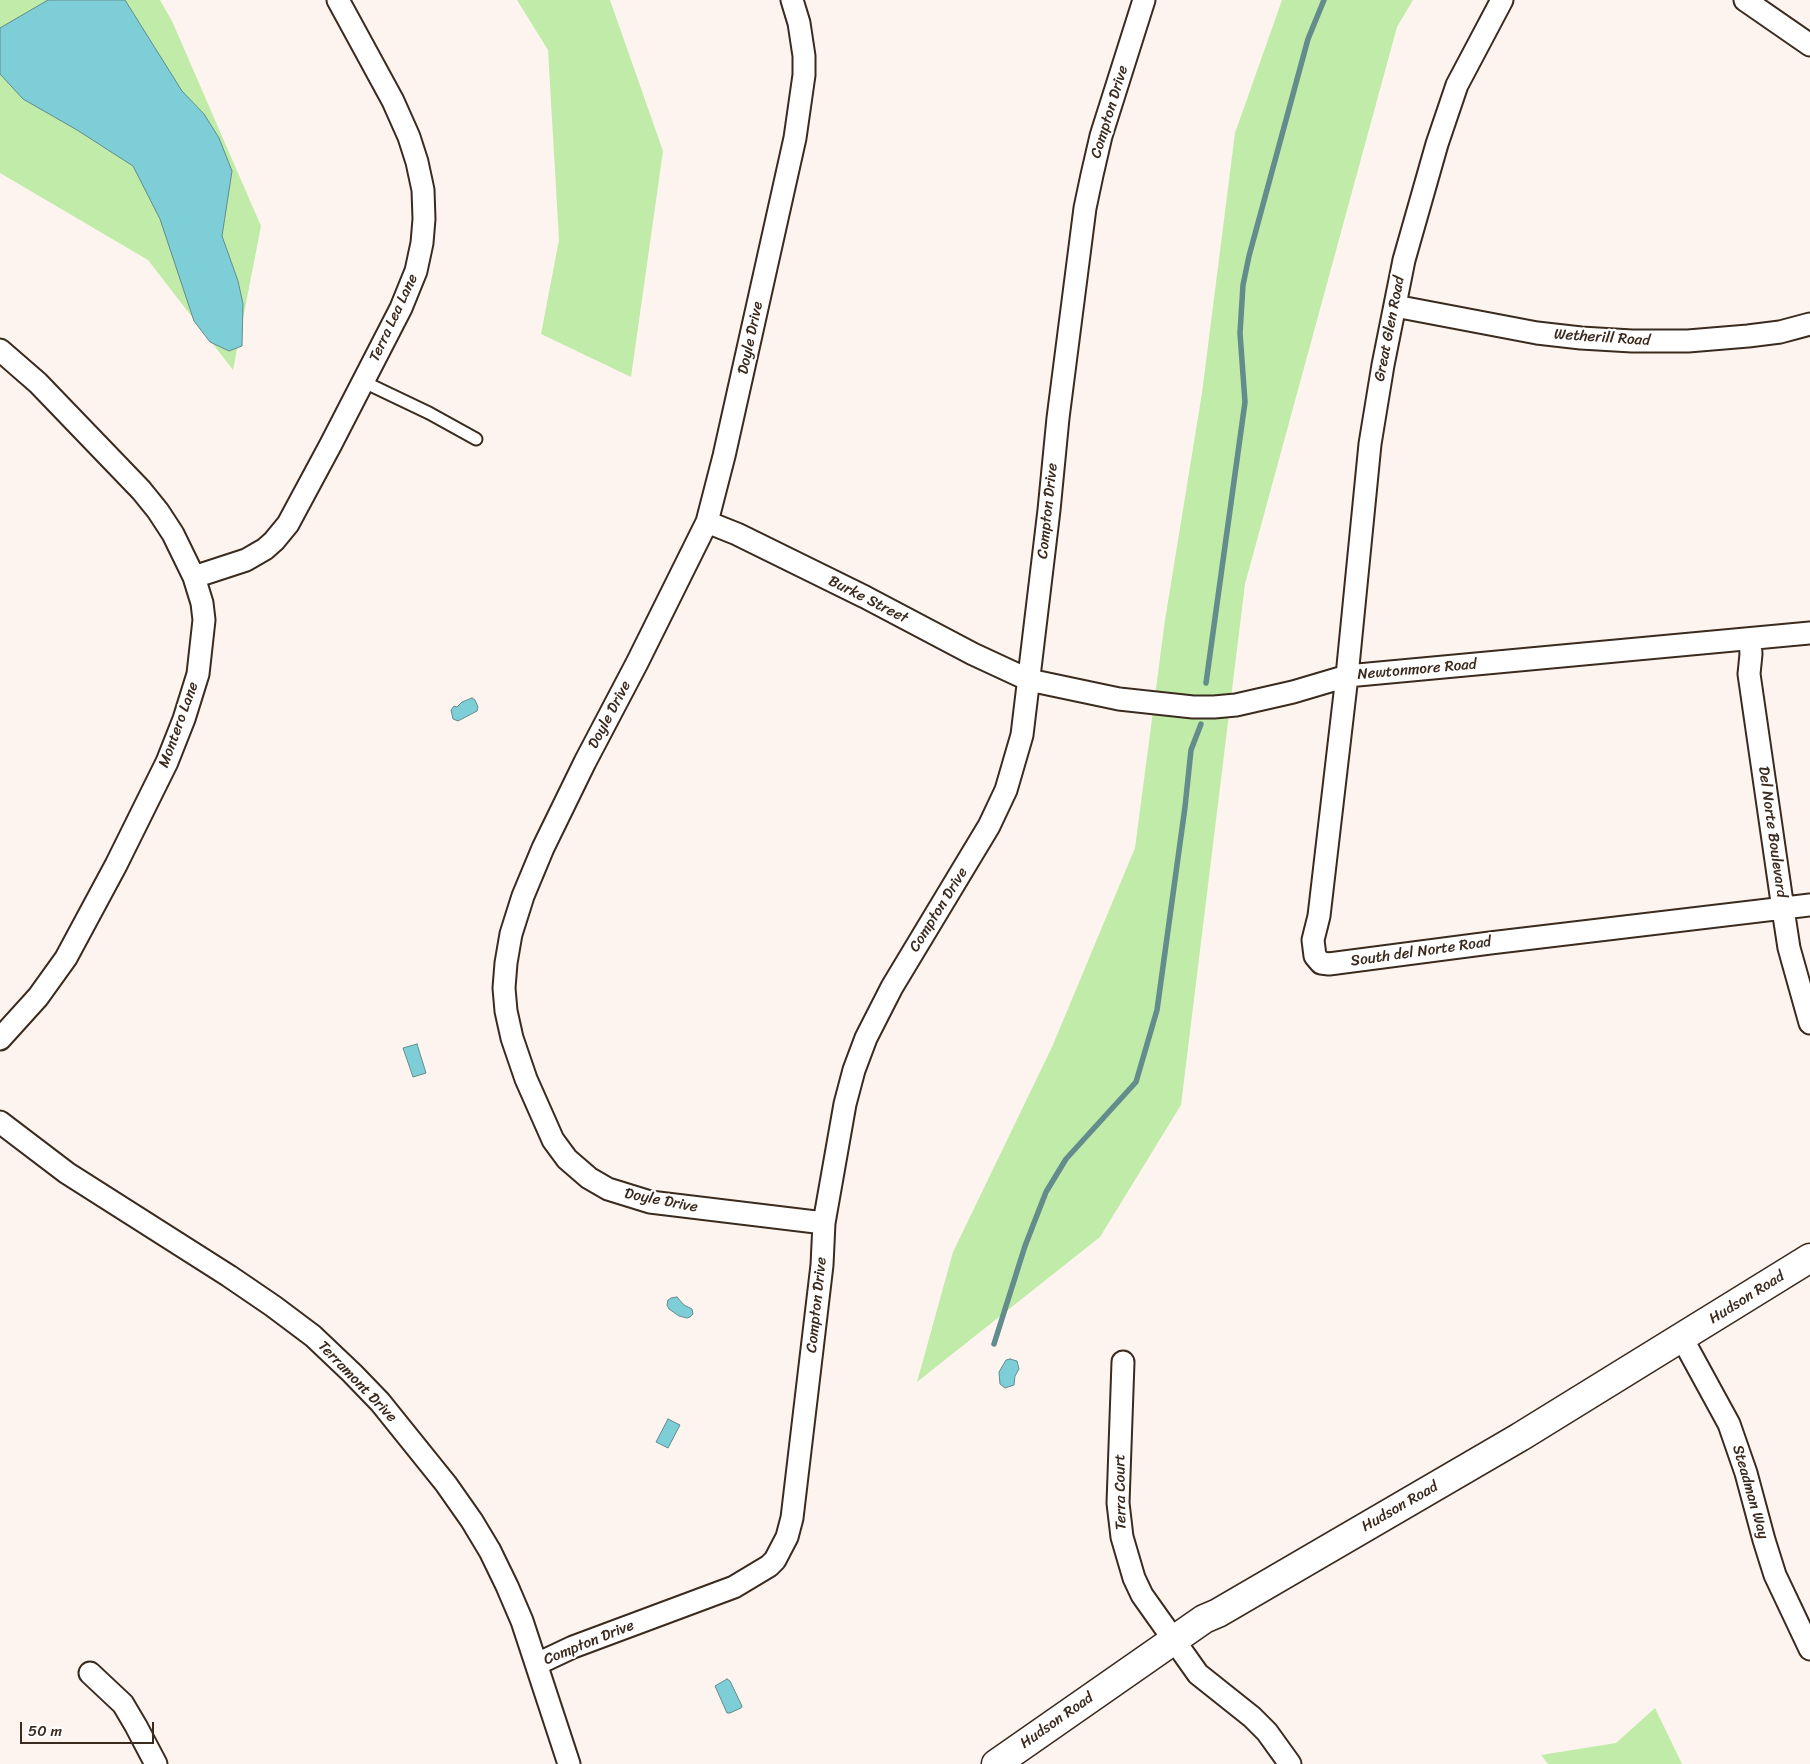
<!DOCTYPE html>
<html>
<head>
<meta charset="utf-8">
<style>
  body { margin:0 }
  #map { position:relative; width:1810px; height:1764px; overflow:hidden; background:#fef4ef; font-family:Sriracha,sans-serif }
  canvas { display:block }
  .scale { position:absolute; left:20px; top:1722px; width:134px; height:22px; box-sizing:border-box; border:2px solid #3b2a1e; border-top:0; padding-left:6px; font-size:15px; line-height:18px; white-space:nowrap; color:#3b2a1e; -webkit-text-stroke:4px #fff; paint-order:stroke }
</style>
</head>
<body>
<div id="map">
<canvas width="1810" height="1764"></canvas>
<div class="scale">50 m</div>
</div>
<script>
const context = document.querySelector('canvas').getContext('2d');
context.lineJoin = 'round';
function fillPath(path, color) { context.fillStyle = color; context.fill(path, 'evenodd'); }
const toPath = rows => new Path2D(rows.map(r => 'M' + r).join(''));
function strokePath(path, color, width, dash) { context.strokeStyle = color; context.lineWidth = width; context.lineCap = dash ? 'butt' : 'round'; context.setLineDash(dash || []); context.stroke(path); }
function write(font, color, halo, rows, align = 'center') {
  context.font = font + ' Sriracha,sans-serif'; context.lineWidth = 4.5; context.setLineDash([]); context.textBaseline = 'middle'; context.strokeStyle = halo; context.fillStyle = color; for (const [text, x, y, turn = 0] of rows) {
    context.save(); context.translate(x, y); context.rotate((+turn || 0) * Math.PI / 180); context.textAlign = isNaN(turn) ? turn : align; if (halo) context.strokeText(text, 0, 0); context.fillText(text, 0, 0); context.restore();
  }
}
fillPath(toPath([
  [0,0,160,0,172,21,261,226,233,370,148,260,0,173],
  [517,0,610,0,663,151,631,377,541,334,559,240,548,50],
  [1282,0,1413,0,1397,27,1245,584,1181,1105,1100,1237,917,1382,953,1252,1052,1047,1135,848,1165,620,1202,393,1235,133],
  [1655,1708,1682,1764,1548,1764,1541,1755,1616,1743]
]), '#c1eba8');
const water = toPath([
  [48,0,125,0,182,91,204,114,219,138,232,171,222,236,238,281,243,304,242,346,229,351,210,342,194,321,160,219,133,166,77,130,23,99,0,74,0,28,48,0],
  [472,698,475,700,478,707,477,711,458,721,453,719,451,710,454,706,457,707,462,702,472,698],
  [417,1044,426,1073,413,1077,403,1048,417,1044],
  [677,1297,684,1305,692,1309,693,1314,690,1317,687,1318,679,1316,669,1309,667,1305,668,1300,671,1298,677,1297],
  [1010,1359,1017,1361,1019,1369,1015,1376,1014,1385,1005,1388,1000,1384,999,1372,1006,1360,1010,1359],
  [668,1419,680,1425,668,1448,656,1442,668,1419],
  [727,1679,730,1681,742,1706,741,1708,730,1713,727,1713,715,1686,727,1679]
]);
fillPath(water, '#7dced7');
strokePath(water, '#638c8d', 1);
strokePath(toPath([
  [1206,683,1245,402,1240,333,1243,285,1249,256,1308,39,1324,0],
  [994,1344,1025,1246,1046,1192,1066,1159,1136,1082,1157,1010,1185,807,1191,750,1201,724]
]), '#638c8d', 5.5);
const lane = toPath([
  [364,382,429,413,476,439]
]);
const street = toPath([
  [792,0,799,23,804,56,804,75,795,138,724,456,707,522,637,663,585,762,543,848,523,896,511,934,506,963,504,988,506,1011,512,1038,526,1079,553,1140,567,1159,589,1178,608,1189,650,1202,824,1223],
  [1502,0,1457,85,1437,144,1404,260,1383,365,1370,444,1347,676,1319,916,1313,940,1315,956,1321,963,1329,964,1490,943,1810,905],
  [1745,0,1810,45],
  [1395,306,1537,333,1581,338,1632,341,1688,341,1748,336,1780,332,1810,324],
  [0,350,38,383,141,490,158,511,173,534,194,577,202,603,204,620,198,674,184,719,167,762,116,865,66,958,38,997,0,1039],
  [707,522,737,534,865,597,973,654,1029,680,1119,699,1193,707,1214,707,1236,705,1293,692,1347,676,1810,633],
  [194,577,246,560,265,549,274,541,288,524,331,444,401,308,416,271,422,243,424,219,423,190,417,162,409,137,393,101,338,0],
  [1750,639,1751,654,1749,674,1783,909,1789,948,1810,1023],
  [0,1122,67,1173,229,1276,273,1306,313,1336,352,1373,380,1402,446,1484,472,1521,490,1551,507,1586,522,1621,569,1764],
  [1682,1338,1729,1424,1746,1473,1764,1540,1775,1575,1810,1649],
  [1123,1362,1118,1503,1122,1537,1134,1578,1142,1595,1198,1674,1252,1717,1267,1732,1290,1764],
  [537,1664,573,1647,734,1587,769,1566,775,1560,787,1537,792,1518,822,1265,824,1223,845,1104,854,1070,866,1038,892,987,989,826,1006,790,1022,735,1049,510,1058,418,1085,208,1092,175,1101,136,1144,0],
  [90,1673,123,1704,136,1726,156,1764]
]);
const secondary = toPath([
  [996,1764,1204,1619,1218,1613,1520,1437,1810,1258]
]);
strokePath(lane, '#3b2a1e', 15);
strokePath(street, '#3b2a1e', 25);
strokePath(secondary, '#3b2a1e', 31);
strokePath(lane, '#fff', 11);
strokePath(street, '#fff', 21);
strokePath(secondary, '#fff', 28);
write('15px', '#3b2a1e', '#fff', [
  ["Compton Drive",1110,112,-73],
  ["Terra Lea Lane",394,318,-65],
  ["Great Glen Road",1390,329,-79],
  ["Doyle Drive",751,338,-78],
  ["Wetherill Road",1602,338,4],
  ["Compton Drive",1048,511,-84],
  ["Burke Street",868,600,27],
  ["Newtonmore Road",1417,670,-5],
  ["Doyle Drive",610,715,-62],
  ["Montero Lane",179,725,-70],
  ["Del Norte Boulevard",1772,832,82],
  ["Compton Drive",939,910,-58],
  ["South del Norte Road",1421,952,-8],
  ["Doyle Drive",661,1201,11],
  ["Hudson Road",1747,1298,-32],
  ["Compton Drive",817,1305,-84],
  ["Terramont Drive",357,1382,46],
  ["Terra Court",1121,1492,-91],
  ["Steadman Way",1750,1492,74],
  ["Hudson Road",1400,1507,-30],
  ["Compton Drive",589,1643,-22],
  ["Hudson Road",1057,1721,-35]
]);
</script>
</body>
</html>
